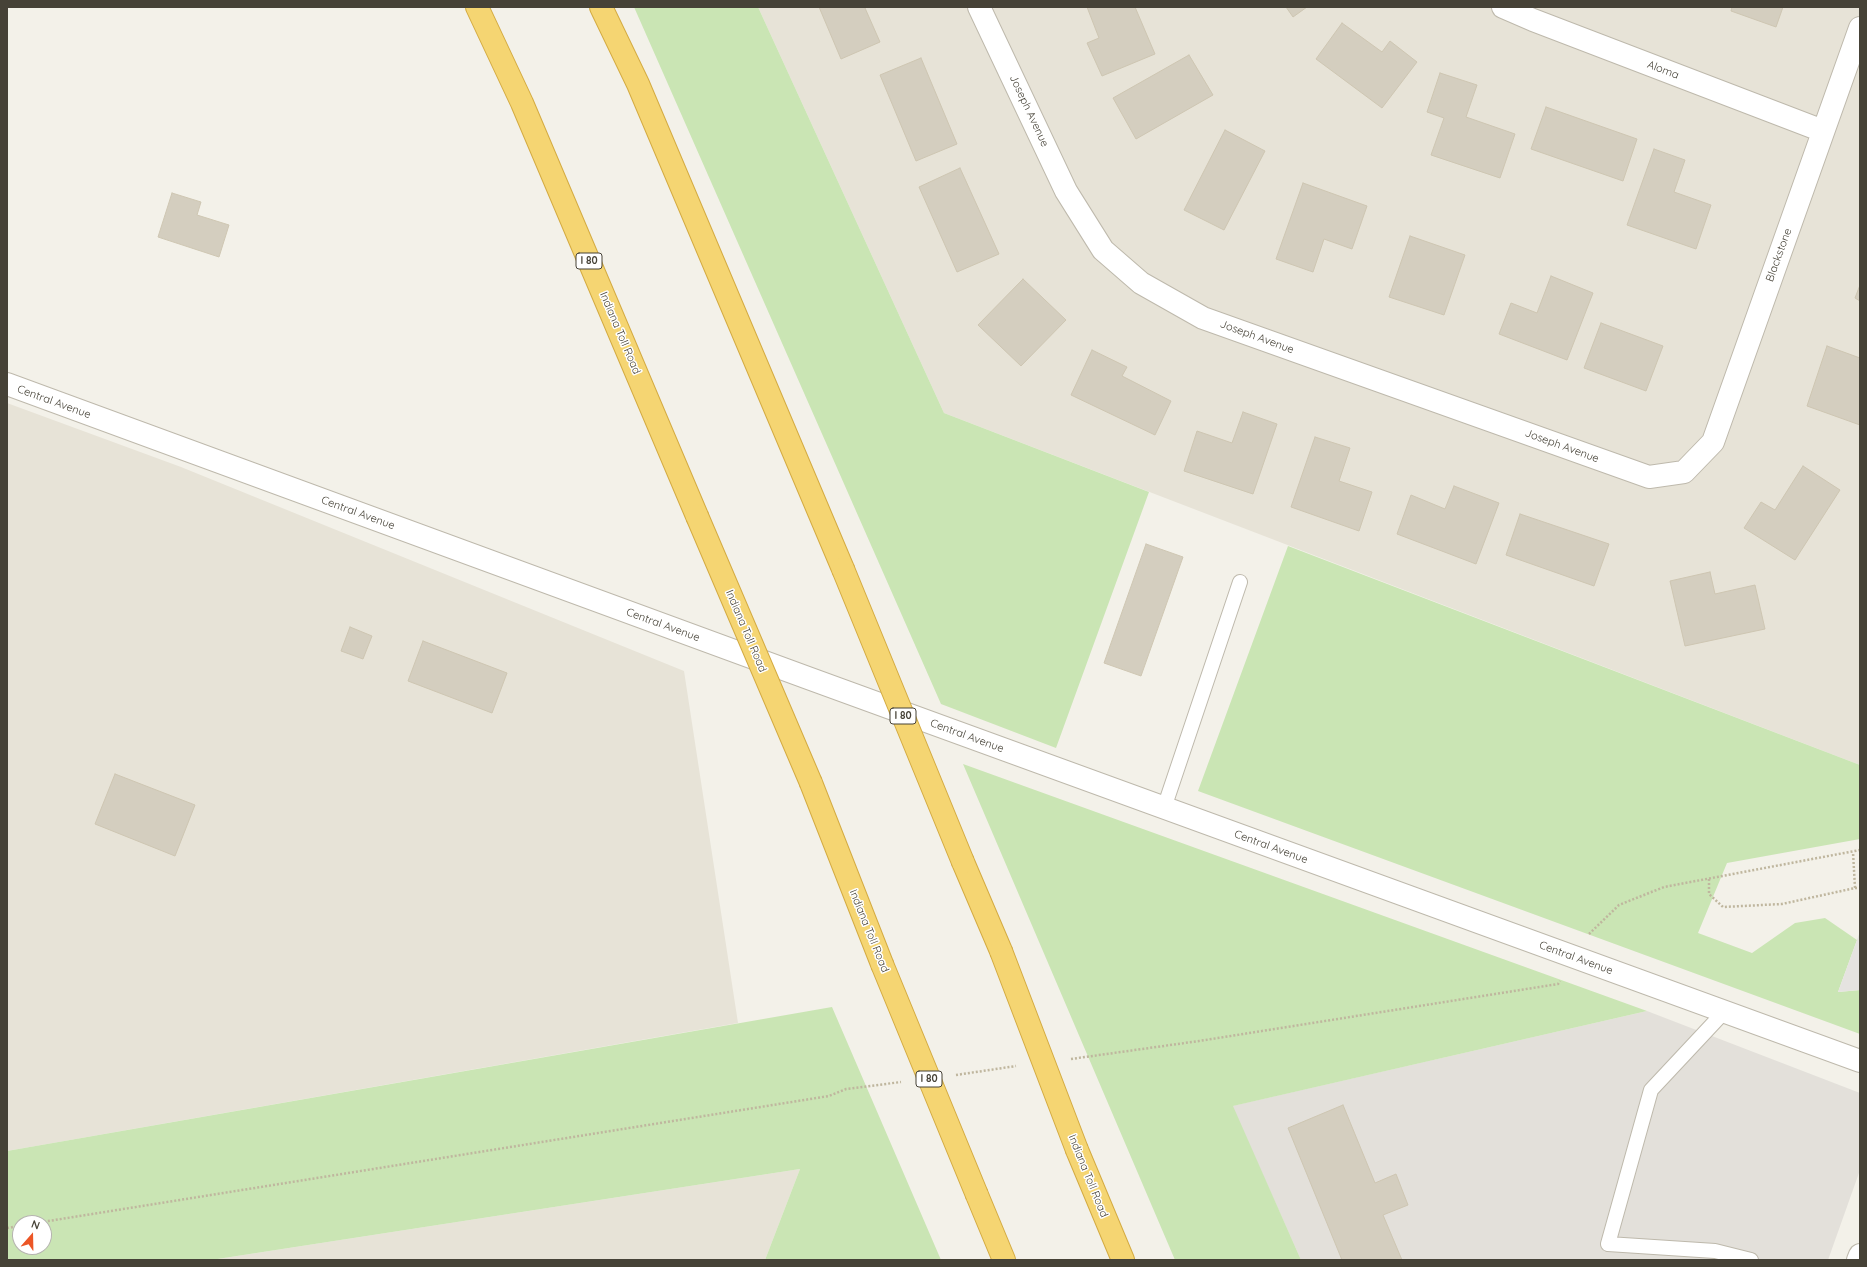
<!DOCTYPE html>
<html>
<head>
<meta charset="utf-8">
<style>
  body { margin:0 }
  #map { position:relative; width:1867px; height:1267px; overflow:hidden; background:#f3f1e9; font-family:Quicksand,sans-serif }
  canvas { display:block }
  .frame { position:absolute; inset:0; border:8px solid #464237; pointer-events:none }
  .north { position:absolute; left:12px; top:1215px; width:40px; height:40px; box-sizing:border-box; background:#fff; border:1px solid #b5b3af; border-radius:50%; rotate:20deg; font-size:11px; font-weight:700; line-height:16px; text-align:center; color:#464237 }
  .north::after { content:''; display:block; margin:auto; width:14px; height:18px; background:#ec5626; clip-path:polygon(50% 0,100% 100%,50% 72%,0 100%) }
</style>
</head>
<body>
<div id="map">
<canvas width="1867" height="1267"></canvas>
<div class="frame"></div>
<div class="north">N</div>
</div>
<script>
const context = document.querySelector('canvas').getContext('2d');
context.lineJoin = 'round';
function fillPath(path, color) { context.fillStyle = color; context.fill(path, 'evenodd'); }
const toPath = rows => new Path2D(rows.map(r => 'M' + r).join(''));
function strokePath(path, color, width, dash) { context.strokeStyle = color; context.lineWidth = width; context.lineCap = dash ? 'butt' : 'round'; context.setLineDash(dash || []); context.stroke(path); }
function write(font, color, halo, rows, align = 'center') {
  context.font = font + ' Quicksand,sans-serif'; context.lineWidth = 3; context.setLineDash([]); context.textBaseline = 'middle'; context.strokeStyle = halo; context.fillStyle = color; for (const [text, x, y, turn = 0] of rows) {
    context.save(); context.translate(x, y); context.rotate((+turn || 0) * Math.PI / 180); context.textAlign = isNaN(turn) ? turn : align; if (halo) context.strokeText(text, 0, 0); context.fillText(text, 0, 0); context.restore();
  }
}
fillPath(toPath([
  [758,7,1860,7,1860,765,944,413],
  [7,403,181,467,684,671,738,1023,7,1151],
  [800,1169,765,1260,211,1260]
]), '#e7e3d7');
fillPath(toPath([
  [1647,1011,1860,1093,1860,1170,1828,1260,1301,1260,1232,1106]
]), '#e3e0da');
fillPath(toPath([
  [634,7,758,7,944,413,1149,492,1056,748,941,704],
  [1288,546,1860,765,1860,839,1727,863,1698,933,1752,953,1795,923,1825,918,1857,940,1838,992,1860,990,1860,1034,1198,791],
  [963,764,1647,1011,1233,1106,1301,1260,1175,1260],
  [832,1007,941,1260,765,1260,800,1169,211,1260,7,1260,7,1151],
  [20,1223,44,1223,44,1247,20,1247]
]), '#cae5b4');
fillPath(toPath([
  [1860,931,1860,990,1838,992,1857,940]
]), '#e5e3e0');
const building = toPath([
  [819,7,867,7,865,8,880,42,841,59,819,7],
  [1087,7,1135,7,1155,54,1102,76,1087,43,1099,38,1087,7],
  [1286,7,1307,7,1293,17,1286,7],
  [1732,7,1783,7,1776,27,1731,11,1732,7],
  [1342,23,1382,52,1390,41,1417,62,1382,108,1316,59,1342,23],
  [1189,55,1213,95,1136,139,1113,98,1189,55],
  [921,58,957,144,916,161,880,75,921,58],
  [1440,73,1477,85,1466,117,1515,134,1500,178,1431,155,1444,118,1427,112,1440,73],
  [1546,107,1637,139,1623,181,1531,149,1546,107],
  [1225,130,1265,151,1224,230,1184,210,1225,130],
  [1654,149,1685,160,1674,192,1711,205,1696,249,1627,225,1654,149],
  [960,168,999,254,957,272,919,187,960,168],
  [1303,183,1367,206,1352,249,1324,239,1313,272,1276,259,1303,183],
  [172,193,201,202,197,215,229,225,219,257,158,237,172,193],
  [1410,236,1465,255,1444,315,1389,297,1410,236],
  [1551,276,1593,293,1567,360,1499,334,1511,303,1537,313,1551,276],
  [1023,279,1066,320,1021,366,978,325,1023,279],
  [1860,285,1860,301,1855,298,1860,285],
  [1601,323,1663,346,1646,391,1584,368,1601,323],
  [1827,346,1860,358,1860,425,1807,406,1827,346],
  [1092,350,1127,367,1122,376,1171,401,1155,435,1071,395,1092,350],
  [1243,412,1277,424,1253,494,1184,471,1197,431,1232,443,1243,412],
  [1315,437,1350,448,1339,481,1372,492,1359,531,1291,507,1315,437],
  [1803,466,1840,490,1795,560,1744,528,1761,502,1775,510,1803,466],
  [1454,486,1499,503,1476,564,1397,534,1411,495,1445,509,1454,486],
  [1520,514,1609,544,1594,586,1506,555,1520,514],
  [1146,544,1183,557,1141,676,1104,663,1146,544],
  [1710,572,1715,594,1755,585,1765,629,1685,646,1670,581,1710,572],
  [350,627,372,636,363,659,341,651,350,627],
  [423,641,507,673,492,713,408,681,423,641],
  [115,774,195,805,175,856,95,824,115,774],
  [1343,1105,1375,1183,1396,1174,1408,1205,1383,1215,1402,1260,1342,1260,1288,1128,1343,1105]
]);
fillPath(building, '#d4cebf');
strokePath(building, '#cec6b2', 1);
const service = toPath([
  [1164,808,1240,582],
  [1724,1012,1651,1090,1608,1244,1715,1251,1751,1260]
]);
const minor = toPath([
  [979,7,1066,191,1103,250,1141,283,1203,318,1649,477,1684,472,1713,442,1860,28],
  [1503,7,1533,20,1823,131]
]);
const tertiary = toPath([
  [7,384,808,678,1860,1061],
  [1858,1260,1860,1255]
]);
const motorway = toPath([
  [477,7,522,103,697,516],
  [601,7,638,84,843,569],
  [811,783,882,964],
  [963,862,1001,951],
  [1077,1150,1123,1260],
  [977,1195,1004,1260]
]);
strokePath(service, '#beb9ac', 16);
strokePath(minor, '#beb9ac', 24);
strokePath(tertiary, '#beb9ac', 24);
strokePath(motorway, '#d4ab42', 24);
strokePath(toPath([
  [1709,879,1709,894,1723,907,1782,904,1855,888,1853,852],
  [1855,888,1860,888],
  [1589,934,1619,905,1664,887,1860,850],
  [1071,1059,1199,1041,1558,984,1560,981],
  [956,1075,1016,1066],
  [36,1223,829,1096,846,1089,901,1082],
  [7,1228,20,1226]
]), '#bfb69e', 2.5, [2, 2]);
strokePath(service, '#fff', 14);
strokePath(minor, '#fff', 22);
strokePath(tertiary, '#fff', 22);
strokePath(motorway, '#f5d572', 22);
const motorwayBridge = toPath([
  [697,516,811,783],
  [843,569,963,862],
  [1001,951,1077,1150],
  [882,964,977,1195]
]);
strokePath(motorwayBridge, '#d4ab42', 24, []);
strokePath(motorwayBridge, '#f5d572', 22);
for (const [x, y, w] of [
  [589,261,26],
  [903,716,26],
  [929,1079,26]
]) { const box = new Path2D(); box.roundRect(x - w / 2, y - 8, w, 16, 3); context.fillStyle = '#fff'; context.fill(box); strokePath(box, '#464237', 1); }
write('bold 10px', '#464237', null, [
  ["I 80",589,261],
  ["I 80",903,716],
  ["I 80",929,1079]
]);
write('11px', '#464237', '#fff', [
  ["Aloma",1663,70,21],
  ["Joseph Avenue",1029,111,65],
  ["Blackstone",1779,255,-70],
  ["Indiana Toll Road",620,333,67],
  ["Joseph Avenue",1257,337,20],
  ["Central Avenue",54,402,20],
  ["Joseph Avenue",1562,446,20],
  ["Central Avenue",358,513,20],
  ["Central Avenue",663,625,20],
  ["Indiana Toll Road",746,631,67],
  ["Central Avenue",967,736,20],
  ["Central Avenue",1271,847,20],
  ["Indiana Toll Road",869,931,68],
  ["Central Avenue",1576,958,20],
  ["Indiana Toll Road",1088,1176,68]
]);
</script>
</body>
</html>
